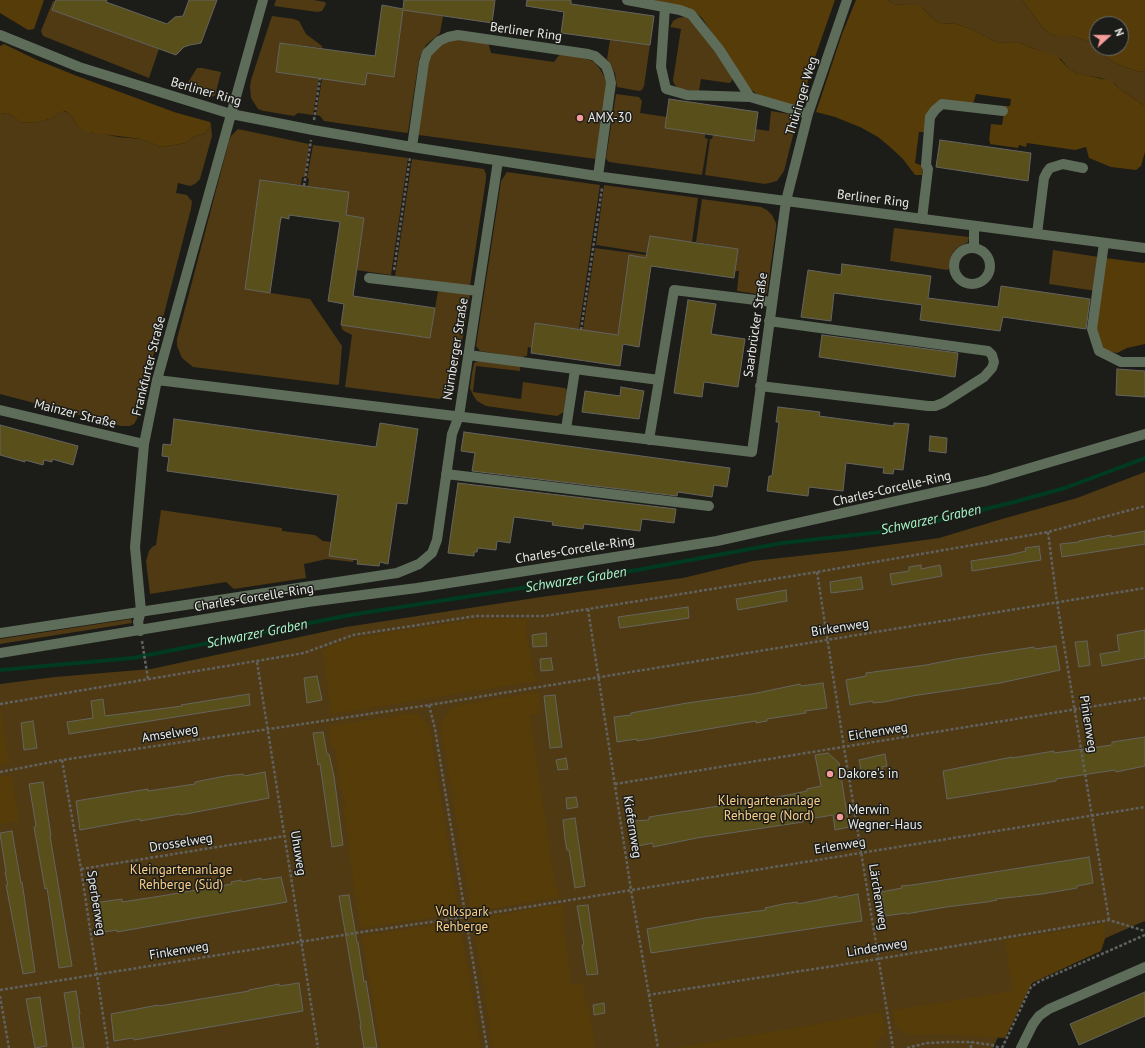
<!DOCTYPE html>
<html>
<head>
<meta charset="utf-8">
<style>
  body { margin:0 }
  #map { position:relative; width:1145px; height:1048px; overflow:hidden; background:#1c1c19; font-family:"PT Sans",sans-serif }
  canvas { display:block }
  .north { position:absolute; left:1089px; top:16px; width:40px; height:40px; box-sizing:border-box; background:#1c1c19; border:1px solid #6e6e6c; border-radius:50%; rotate:69deg; font-size:11px; font-weight:700; line-height:16px; text-align:center; color:#eaeae8 }
  .north::after { content:''; display:block; margin:auto; width:14px; height:18px; background:#f59b9a; clip-path:polygon(50% 0,100% 100%,50% 72%,0 100%) }
</style>
</head>
<body>
<div id="map">
<canvas width="1145" height="1048"></canvas>
<div class="north">N</div>
</div>
<script>
const context = document.querySelector('canvas').getContext('2d');
context.lineJoin = 'round';
function fillPath(path, color) { context.fillStyle = color; context.fill(path, 'evenodd'); }
const toPath = rows => new Path2D(rows.map(r => 'M' + r).join(''));
function strokePath(path, color, width, dash) { context.strokeStyle = color; context.lineWidth = width; context.lineCap = dash ? 'butt' : 'round'; context.setLineDash(dash || []); context.stroke(path); }
function write(font, color, halo, rows, align = 'center') {
  context.font = font + ' "PT Sans",sans-serif'; context.lineWidth = 3; context.setLineDash([]); context.textBaseline = 'middle'; context.strokeStyle = halo; context.fillStyle = color; for (const [text, x, y, turn = 0] of rows) {
    context.save(); context.translate(x, y); context.rotate((+turn || 0) * Math.PI / 180); context.textAlign = isNaN(turn) ? turn : align; if (halo) context.strokeText(text, 0, 0); context.fillText(text, 0, 0); context.restore();
  }
}
fillPath(toPath([
  [276,0,314,0,325,2,326,4,322,11,317,12,274,6],
  [887,0,1022,0,1042,27,1049,33,1056,36,1073,36,1090,42,1094,45,1106,57,1117,64,1139,72,1144,71,1145,70,1145,106,1120,89,1115,84,1101,78,1083,75,1076,73,1069,69,1061,59,1022,44,1017,42,998,43,971,29,957,24,939,23,932,18,923,8,906,4,895,5],
  [53,1,55,1,52,10,159,49,149,78,43,36,41,31],
  [403,10,443,16,440,33,426,45,419,59,408,132,407,133,324,121,320,116,316,115,322,79,367,73,394,77],
  [272,16,294,19,299,21,306,34,322,46,322,48,281,43,276,72,319,78,313,115,298,113,294,116,264,111,258,109,251,98,250,87,251,80],
  [684,17,688,17,697,24,733,78,731,82,729,83,701,79,699,91,679,89,674,84,673,80,681,29,670,27,673,21,678,18],
  [458,39,488,42,491,53,554,62,560,54,583,57,594,62,600,69,605,78,607,88,596,159,419,135,418,132,429,58,439,45],
  [610,40,650,45,644,86,642,90,639,91,617,87,615,73,607,59],
  [197,68,202,68,221,72,215,96,207,97,184,89],
  [616,94,639,97,642,101,640,113,667,117,665,128,705,134,705,138,708,139,702,175,609,162,607,160,606,158],
  [63,111,69,113,78,126,92,133,100,133,118,137,141,139,161,147,186,143,193,137,205,133,211,125,212,136,200,179,195,184,190,186,178,183,176,193,187,195,189,198,192,201,191,209,137,419,134,424,130,426,121,426,0,394,0,114,8,113,20,122,35,123,53,118,58,113],
  [771,111,789,114,797,120,784,171,777,181,765,184,705,175,710,139,712,139,713,135,754,141,756,129,769,131],
  [238,129,309,144,305,177,302,177,301,185,260,180,256,210,284,214,283,218,280,222,255,218,245,289,310,299,342,346,339,384,337,385,193,367,182,358,177,346,177,339,229,141,231,136],
  [313,145,408,158,391,275,356,270,364,218,346,215,349,192,308,186,309,179,307,178],
  [412,159,484,169,486,174,486,179,470,286,395,276],
  [507,172,600,185,579,329,536,323,532,348,528,347,527,356,524,356,524,358,480,351,476,346,499,195,501,181],
  [604,185,698,198,692,242,650,236,647,253,596,245],
  [702,199,761,207,767,210,772,215,776,223,776,228,767,293,763,295,737,291,739,271,735,271,738,249,696,242],
  [894,228,969,237,968,242,957,248,954,251,951,256,949,269,947,270,890,261],
  [595,248,647,255,646,258,629,256,618,335,583,330],
  [1053,250,1099,257,1096,291,1049,284],
  [438,291,470,294,455,385,452,391,448,395,439,399,345,387,352,335,344,331,342,329,341,325,430,338],
  [478,361,520,366,520,371,476,366,473,392,521,399,523,382,565,388,567,390,564,412,557,416,486,406,477,401,473,395,470,388,472,373,474,363],
  [1145,472,1145,921,1133,926,1027,973,993,1048,0,1048,0,684,55,677,151,669,346,627,541,597,683,578,753,561,844,551,939,538,1002,519,1077,498],
  [161,510,282,528,282,531,315,535,323,541,332,542,330,556,354,559,353,562,327,559,304,564,306,578,234,589,226,582,150,594,146,561,149,551,152,547,156,545],
  [131,619,132,623,0,644,0,639]
]), '#4f3a13');
fillPath(toPath([
  [0,0,44,0,34,29,28,30,0,13],
  [653,0,835,0,815,57,800,108,761,96,754,92,748,87,702,18,694,11],
  [856,0,887,0,895,5,906,4,921,6,932,18,939,23,957,24,971,29,998,43,1017,42,1032,48,1057,56,1069,69,1076,73,1111,81,1120,89,1145,106,1145,152,1141,166,1136,170,1111,167,1089,158,1086,147,1075,150,1027,143,1026,147,1019,145,1018,148,990,144,990,141,989,141,991,124,1002,125,1005,106,1010,106,1011,99,976,94,974,101,972,104,942,101,924,132,919,132,915,163,923,166,922,175,915,175,903,159,890,147,878,137,860,127,835,117,816,112,842,34],
  [1022,0,1145,0,1145,70,1144,71,1139,72,1117,64,1106,57,1098,48,1121,48,1121,24,1097,24,1097,47,1090,42,1073,36,1056,36,1049,33,1042,27],
  [4,44,37,60,77,76,174,112,210,122,211,125,205,133,193,137,186,143,161,147,141,139,86,132,78,126,69,113,65,111,58,113,53,118,35,123,20,122,8,113,0,114,0,46],
  [1106,258,1143,263,1145,262,1145,344,1127,348,1117,353,1101,350,1093,330],
  [476,619,527,619,526,633,534,675,538,681,332,714,324,665,323,649,354,638],
  [538,692,541,713,530,715,551,858,554,877,560,897,471,912,441,726,442,722,450,709,454,706],
  [0,707,9,764,0,765],
  [411,713,417,714,422,718,428,725,430,730,459,914,361,928,354,889,349,849,350,848,343,809,345,806,343,793,340,789,335,748,332,749,328,726],
  [12,775,19,821,0,824,0,777],
  [562,904,565,924,563,925,569,964,570,985,583,983,586,1002,588,1002,595,1048,493,1048,473,919],
  [460,921,481,1048,381,1048,362,936],
  [1104,924,1105,939,1101,951,1032,983,1005,1038,937,1034,910,1035,901,1031,895,1025,893,1010,1012,991,1005,940],
  [881,1012,885,1032,878,1041,875,1048,675,1048,801,1027]
]), '#563c08');
strokePath(toPath([
  [0,670,133,658,350,615,637,570,782,543,899,530,1014,502,1065,488,1145,458]
]), '#003b21', 4);
const building = toPath([
  [56,0,107,0,106,2,167,24,175,17,183,16,189,0,217,0,201,43,190,45,184,47,176,55,52,10,56,0],
  [404,0,495,0,492,23,403,10,394,77,367,73,365,85,276,72,280,43,375,56,382,5,403,9,404,0],
  [527,0,571,0,571,4,654,16,650,45,561,33,564,12,526,6,527,0],
  [669,99,758,112,754,141,665,128,669,99],
  [940,140,1031,153,1028,181,936,167,940,140],
  [260,180,349,192,346,215,364,218,353,296,435,308,430,338,341,325,344,304,328,301,340,222,289,215,289,219,281,217,270,293,245,289,260,180],
  [650,236,738,249,734,278,651,266,639,347,623,344,620,366,531,353,535,323,618,335,629,255,646,258,650,236],
  [842,264,931,276,928,298,998,307,1001,286,1090,299,1086,329,1003,317,1000,331,920,320,922,305,834,293,831,321,801,317,808,270,841,275,842,264],
  [688,300,716,304,711,334,745,339,738,387,704,382,702,397,674,393,688,300],
  [822,335,958,353,955,377,819,357,822,335],
  [1117,369,1145,371,1145,397,1116,395,1117,369],
  [621,387,644,391,639,419,582,412,585,391,620,396,621,387],
  [778,407,820,412,819,416,894,426,894,423,909,424,903,470,894,469,893,474,883,473,884,468,846,463,843,491,809,487,808,496,767,491,769,476,772,476,779,422,776,422,778,407],
  [174,419,376,447,380,423,418,429,407,504,397,503,388,564,380,562,379,566,357,564,358,560,329,556,338,495,167,471,169,457,162,456,163,444,171,445,174,419],
  [0,425,78,446,73,465,52,459,52,462,44,460,43,465,25,460,25,462,0,455,0,425],
  [464,432,730,468,727,487,714,485,712,497,678,492,677,496,472,471,475,453,461,451,464,432],
  [930,436,947,438,946,453,929,451,930,436],
  [458,483,676,509,674,523,642,519,640,531,584,524,583,529,552,525,553,522,514,517,510,543,497,541,496,550,478,548,477,552,474,552,474,556,448,553,458,483],
  [1145,531,1145,544,1062,557,1060,544,1079,542,1079,541,1111,535,1111,537,1145,531],
  [1039,546,1041,560,972,571,971,561,1009,555,1026,551,1025,548,1039,546],
  [921,565,921,569,940,565,942,576,892,585,890,574,909,571,909,567,921,565],
  [861,577,863,589,831,593,830,582,861,577],
  [786,590,787,601,738,610,736,599,786,590],
  [688,607,689,618,620,628,618,617,688,607],
  [1145,630,1145,658,1102,666,1100,654,1119,651,1117,635,1145,630],
  [546,633,547,646,533,647,532,635,546,633],
  [1087,641,1090,665,1079,667,1075,642,1087,641],
  [1056,646,1060,670,1000,683,912,696,884,702,873,703,873,701,850,705,846,680,866,676,866,673,926,665,956,659,1034,647,1035,649,1056,646],
  [551,658,553,670,541,671,540,659,551,658],
  [317,676,322,700,307,703,304,678,317,676],
  [823,683,827,708,805,711,806,713,767,719,767,721,756,723,756,721,637,741,637,739,617,742,614,717,631,715,631,713,687,703,752,694,800,684,801,686,823,683],
  [249,694,250,705,69,734,67,722,93,718,91,701,103,699,105,716,182,706,181,705,249,694],
  [555,695,562,747,550,748,544,696,555,695],
  [33,721,37,748,24,750,21,723,33,721],
  [323,732,327,754,329,754,334,776,343,845,332,847,320,764,318,765,313,733,323,732],
  [1145,737,1145,766,1116,772,1115,770,1056,779,1056,781,947,799,943,771,1002,759,1012,757,1012,758,1054,751,1054,753,1091,748,1112,745,1112,742,1145,737],
  [828,753,839,763,849,827,835,830,833,815,803,820,803,822,697,838,653,847,653,843,633,847,631,821,649,820,649,817,788,795,807,791,807,789,821,786,815,755,828,753],
  [885,754,887,766,882,767,883,770,862,774,859,760,885,754],
  [566,758,568,769,558,770,556,760,566,758],
  [265,772,269,798,181,815,180,814,140,821,140,819,80,830,76,801,148,789,148,791,195,784,195,782,225,776,243,774,244,776,265,772],
  [43,782,51,836,50,836,72,966,59,968,47,888,45,889,34,827,36,826,29,784,43,782],
  [576,797,578,807,567,809,566,798,576,797],
  [575,818,585,886,575,888,569,850,567,850,565,839,563,820,575,818],
  [12,831,21,883,22,882,24,895,35,972,23,974,6,885,8,885,5,873,6,872,0,834,0,833,12,831],
  [1089,857,1093,883,1077,886,1077,888,1042,894,996,899,997,900,987,902,946,907,906,914,906,913,885,916,881,892,902,888,901,886,912,885,1089,857],
  [281,877,287,902,117,932,117,930,98,933,94,903,122,899,122,902,161,896,232,884,231,882,241,880,242,882,261,878,261,880,281,877],
  [858,894,862,921,651,953,647,929,705,918,766,910,765,908,783,904,797,902,798,904,837,896,838,898,858,894],
  [349,895,357,942,358,942,364,982,366,981,377,1048,364,1048,362,1036,360,1025,361,1025,339,896,349,895],
  [588,905,598,974,587,975,582,945,584,945,577,906,588,905],
  [299,983,303,1011,134,1040,133,1038,114,1041,111,1014,158,1005,159,1006,249,991,249,990,279,984,279,986,299,983],
  [76,991,80,1014,79,1015,84,1048,73,1048,64,993,76,991],
  [1145,992,1145,1016,1079,1045,1070,1024,1145,992],
  [40,997,47,1046,35,1048,26,999,40,997],
  [604,1003,605,1013,594,1015,593,1005,604,1003]
]);
fillPath(building, '#594f1a');
strokePath(building, '#656461', 1);
strokePath(toPath([
  [314,120,320,78],
  [304,186,311,140],
  [394,270,410,157],
  [581,330,602,188],
  [1048,532,1057,602,1109,920],
  [817,572,844,747,893,1048],
  [588,609,631,890,658,1048],
  [142,641,148,679],
  [257,662,318,1048],
  [0,704,304,653,353,635,476,616,545,616,817,572,1048,532,1145,506],
  [429,705,435,729,487,1048],
  [62,760,81,869,108,1048],
  [0,772,62,760,429,705,1145,588],
  [615,784,1145,698],
  [81,869,285,836],
  [0,990,362,932,465,917,1145,807],
  [648,995,878,959,1109,920,1145,931],
  [0,996,9,1048],
  [907,1048,927,1043,947,1042,971,1042,992,1045,1000,1048],
  [971,1048,971,1042],
  [1002,1048,1031,987,1040,981,1145,935]
]), '#61615f', 2.5, [3, 2]);
strokePath(toPath([
  [627,0,680,10,691,14,719,49,750,97,808,114],
  [665,7,661,67,666,89,687,95,750,97],
  [0,35,79,67,231,114,313,130,412,147,603,177,1145,248],
  [412,147,424,62,427,53,439,41,448,37,458,35,588,54,595,56,606,66,609,74,611,83,598,176],
  [922,219,928,169,926,165,930,117,935,110,942,104,1003,111],
  [1037,234,1044,178,1047,172,1050,168,1063,164,1083,168],
  [1104,243,1092,329,1099,351,1121,362,1145,362],
  [974,247,974,226],
  '954 266a18 18 0 1 1 36 0a18 18 0 1 1-36 0Z',
  [369,278,478,291],
  [468,355,659,380],
  [157,380,752,452,786,201,808,114,847,0],
  [760,386,928,406,935,406,943,403,984,377,992,368,994,362,992,355,988,351,769,321],
  [0,410,144,444],
  [566,429,575,370],
  [649,440,674,290,772,302],
  [446,474,709,506],
  [140,631,138,622,141,611,135,547,144,444,157,380,263,0],
  [0,633,397,573,419,564,432,553,437,540,452,434,459,416,498,161],
  [0,653,308,602,417,588,717,541,986,481,1145,434],
  [1021,1048,1033,1024,1039,1016,1049,1009,1145,967]
]), '#5e6c5a', 10);
for (const [x, y, r, color] of [
  [580,118,4,"#f59b9a"],
  [830,774,4,"#f59b9a"],
  [840,817,4,"#f59b9a"]
]) { const dot = new Path2D(); dot.arc(x, y, r, 0, 2 * Math.PI); context.fillStyle = color; context.fill(dot); strokePath(dot, '#1c1c19', 1.5); }
write('13px', '#eaeae8', '#1c1c19', [
  ["Berliner Ring",526,32,8],
  ["Berliner Ring",206,92,16],
  ["Thüringer Weg",802,96,-73],
  ["Berliner Ring",873,199,7],
  ["Saarbrücker Straße",756,325,-82],
  ["Nürnberger Straße",456,349,-81],
  ["Frankfurter Straße",149,366,-76],
  ["Mainzer Straße",75,414,14],
  ["Charles-Corcelle-Ring",892,489,-13],
  ["Charles-Corcelle-Ring",575,550,-9],
  ["Charles-Corcelle-Ring",254,598,-9],
  ["Birkenweg",840,628,-9],
  ["Pinienweg",1088,724,81],
  ["Eichenweg",878,732,-9],
  ["Amselweg",170,734,-9],
  ["Kiefernweg",632,827,81],
  ["Drosselweg",181,843,-9],
  ["Erlenweg",840,846,-9],
  ["Uhuweg",298,853,81],
  ["Lärchenweg",878,897,81],
  ["Sperberweg",96,903,81],
  ["Lindenweg",877,948,-9],
  ["Finkenweg",179,951,-9]
]);
write('13px', '#eaeae8', '#1c1c19', [
  ["AMX-30",588,118],
  ["Dakore's in",838,774],
  ["Merwin",848,810],
  ["Wegner-Haus",848,825]
], 'left');
write('13px', '#fbcf87', '#1c1c19', [
  ["Kleingartenanlage",769,801],
  ["Rehberge (Nord)",769,816],
  ["Kleingartenanlage",181,870],
  ["Rehberge (Süd)",181,885],
  ["Volkspark",462,912],
  ["Rehberge",462,927]
]);
write('italic 14px', '#a8f8c9', '#1c1c19', [
  ["Schwarzer Graben",931,520,-12],
  ["Schwarzer Graben",576,580,-9],
  ["Schwarzer Graben",257,634,-11]
]);
</script>
</body>
</html>
